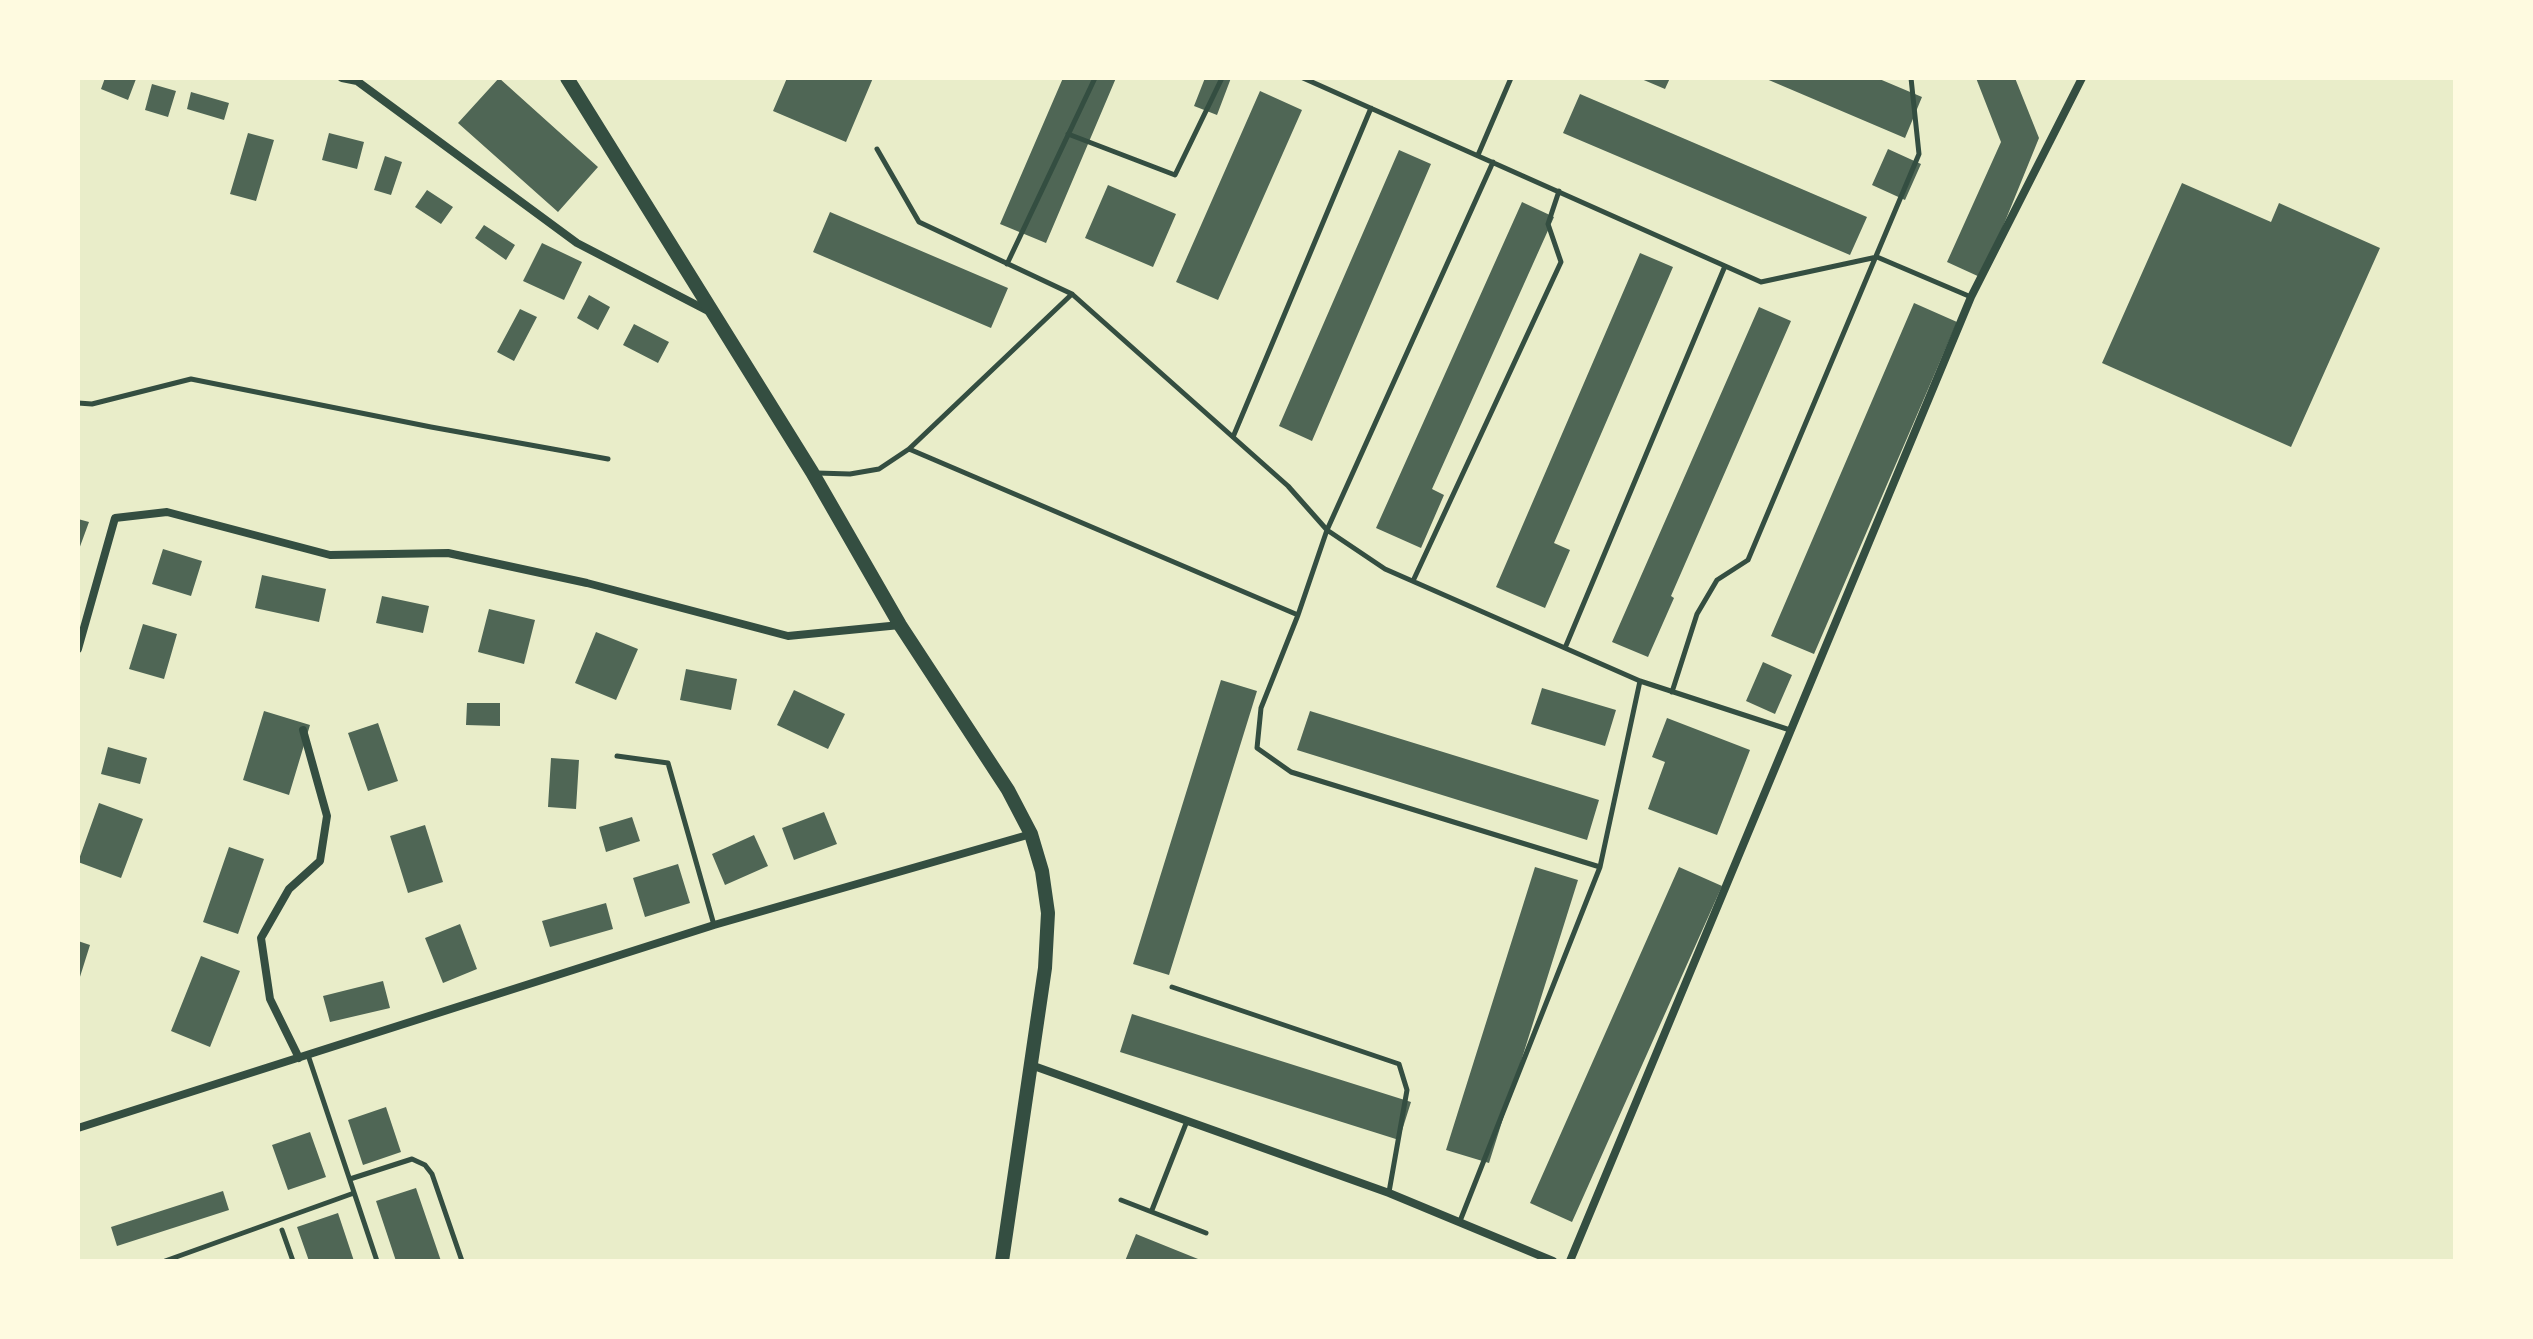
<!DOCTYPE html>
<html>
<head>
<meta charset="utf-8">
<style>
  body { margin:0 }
  #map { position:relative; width:2533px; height:1339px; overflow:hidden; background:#e9edc9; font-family:"Source Serif 4",serif }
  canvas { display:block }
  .frame { position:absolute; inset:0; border:80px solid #fefae0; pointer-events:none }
</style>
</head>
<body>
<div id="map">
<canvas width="2533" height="1339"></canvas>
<div class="frame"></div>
</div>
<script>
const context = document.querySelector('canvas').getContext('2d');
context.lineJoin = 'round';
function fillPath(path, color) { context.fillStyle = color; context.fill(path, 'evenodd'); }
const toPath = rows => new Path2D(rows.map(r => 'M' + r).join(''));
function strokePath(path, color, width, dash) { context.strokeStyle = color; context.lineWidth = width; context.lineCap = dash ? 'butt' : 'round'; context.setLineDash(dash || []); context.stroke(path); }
fillPath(toPath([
  [105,78,136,79,128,100,101,89],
  [499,78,598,167,558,212,458,123],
  [787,78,873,78,846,142,773,111],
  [1063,78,1116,78,1046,243,1000,224],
  [1205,78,1231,78,1217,115,1194,106],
  [1639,78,1670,78,1665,89],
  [1764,78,1877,78,1922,97,1905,138],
  [1976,78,2015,78,2039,138,1982,278,1947,262,2001,142],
  [152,84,176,91,168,117,145,110],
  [1260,91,1302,110,1218,300,1176,282],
  [191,92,229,103,224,120,187,109],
  [1580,94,1867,217,1850,255,1563,133],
  [248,133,274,140,256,201,230,194],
  [329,133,364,142,357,169,322,160],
  [1888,149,1921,164,1905,200,1872,185],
  [1399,150,1431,164,1312,441,1279,426],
  [385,156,402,162,391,195,374,190],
  [2182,183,2271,222,2279,203,2380,248,2291,447,2102,363],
  [1108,185,1176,214,1153,267,1085,238],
  [427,190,453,207,441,224,415,207],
  [1522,202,1554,217,1432,489,1444,495,1421,548,1376,528],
  [830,212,1008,288,991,328,813,252],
  [484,225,515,245,506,260,475,238],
  [542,243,582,262,564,300,523,281],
  [1640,253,1673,267,1554,543,1570,550,1545,608,1496,587],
  [589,295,610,307,598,330,577,318],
  [1914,303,1957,322,1814,654,1771,636],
  [1759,307,1791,321,1671,596,1674,598,1648,657,1612,642],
  [520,309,537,317,514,361,497,352],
  [634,324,669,342,658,363,623,345],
  [78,519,89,522,78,552],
  [163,549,202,561,191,596,152,584],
  [262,575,326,589,319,622,255,608],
  [382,596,429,606,423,633,376,623],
  [489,609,535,620,524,664,478,652],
  [143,624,177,634,164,679,129,669],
  [596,632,638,649,616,700,575,683],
  [1763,662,1792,675,1775,714,1746,701],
  [686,669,737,679,731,710,680,700],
  [1221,680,1257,691,1169,975,1133,964],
  [1542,688,1616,710,1605,746,1531,724],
  [794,690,845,714,828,749,777,725],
  [467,703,500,703,500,726,466,725],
  [264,711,310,725,289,795,243,780],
  [1310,711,1599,800,1587,840,1297,750],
  [1667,718,1750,750,1717,835,1648,809,1665,762,1652,757],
  [378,723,398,781,368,791,348,733],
  [108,747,147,758,140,784,101,774],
  [551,758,579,760,576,809,548,807],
  [99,803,143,819,121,878,78,862],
  [824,812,837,844,794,860,782,828],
  [632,817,640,841,606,852,599,827],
  [425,825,443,882,408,893,390,836],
  [754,835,768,866,725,885,712,854],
  [229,847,264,859,238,934,203,922],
  [678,864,690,903,645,917,633,878],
  [1535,867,1578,880,1489,1163,1446,1150],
  [1679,867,1722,886,1572,1222,1530,1203],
  [606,903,613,929,550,947,542,921],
  [460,924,477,969,443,983,425,938],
  [78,941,90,945,79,980,78,979],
  [201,956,240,971,210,1047,171,1031],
  [383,981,390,1008,330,1022,323,996],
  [1132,1014,1411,1102,1399,1140,1120,1052],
  [386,1107,401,1152,363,1165,348,1120],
  [310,1132,326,1177,288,1190,272,1145],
  [416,1188,441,1261,396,1261,376,1201],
  [223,1191,229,1210,117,1246,111,1227],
  [338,1213,354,1261,309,1261,297,1227],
  [1136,1234,1203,1261,1125,1261]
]), '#4f6655');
strokePath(toPath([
  [1303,78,1761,282,1877,257,1971,297],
  [1068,134,1175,175,1222,78],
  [877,149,919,222,1072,294],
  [1478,155,1511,78],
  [1007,264,1095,78],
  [78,403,92,404,191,379,431,427,608,459],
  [1233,437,1371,108],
  [909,449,1298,615,1327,530,1493,162],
  [817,473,850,474,879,469,909,449,1072,294,1288,486,1327,530,1385,569,1640,681,1790,730],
  [1413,581,1561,262,1548,224,1559,191],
  [1298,615,1261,708,1257,748,1291,772,1600,867],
  [1565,648,1725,266],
  [1672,692,1697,614,1717,580,1748,560,1919,154,1911,78],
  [617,756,668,763,714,925],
  [1172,987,1399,1064,1407,1090,1389,1192],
  [308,1055,377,1261],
  [350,1179,412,1159,425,1165,432,1174,462,1261],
  [1121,1200,1206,1233],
  [1152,1210,1187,1121],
  [1460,1221,1600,867,1640,681],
  [282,1230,293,1261],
  [165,1261,354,1193]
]), '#344e41', 5);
strokePath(toPath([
  [342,78,357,81,577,243,710,312],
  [78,649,115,518,167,512,330,555,448,553,587,583,788,636,900,625],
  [299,1058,270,999,261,938,289,889,320,861,327,816,303,730],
  [1031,1065,1389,1193,1553,1261],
  [78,1128,714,925,1031,834],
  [1570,1261,1971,297,2082,78]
]), '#344e41', 8);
strokePath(toPath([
  [567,78,812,472,900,625,1008,790,1031,834,1042,871,1048,913,1045,968,1002,1261]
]), '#344e41', 14);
</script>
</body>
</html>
